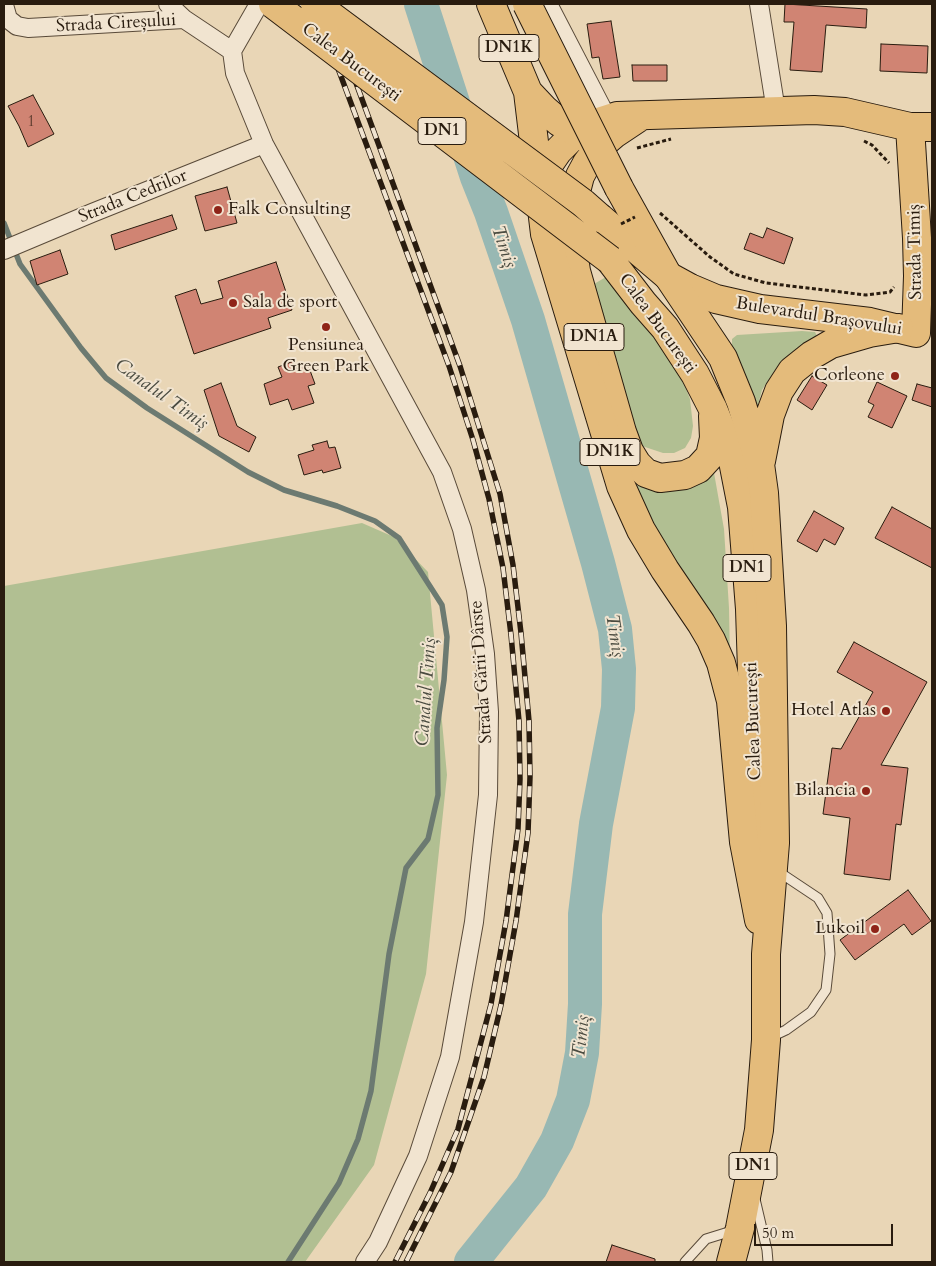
<!DOCTYPE html>
<html>
<head>
<meta charset="utf-8">
<style>
  body { margin:0 }
  #map { position:relative; width:936px; height:1266px; overflow:hidden; background:#e9d6b6; font-family:Cardo,serif }
  canvas { display:block }
  .frame { position:absolute; inset:0; border:5px solid #291c0f; pointer-events:none }
  .scale { position:absolute; left:754px; top:1224px; width:139px; height:22px; box-sizing:border-box; border:2px solid #291c0f; border-top:0; padding-left:6px; font-size:15px; line-height:18px; white-space:nowrap; color:#291c0f; -webkit-text-stroke:4px #f1e4d0; paint-order:stroke }
</style>
</head>
<body>
<div id="map">
<canvas width="936" height="1266"></canvas>
<div class="frame"></div>
<div class="scale">50 m</div>
</div>
<script>
const context = document.querySelector('canvas').getContext('2d');
context.lineJoin = 'round';
function fillPath(path, color) { context.fillStyle = color; context.fill(path, 'evenodd'); }
const toPath = rows => new Path2D(rows.map(r => 'M' + r).join(''));
function strokePath(path, color, width, dash) { context.strokeStyle = color; context.lineWidth = width; context.lineCap = dash ? 'butt' : 'round'; context.setLineDash(dash || []); context.stroke(path); }
function write(font, color, halo, rows, align = 'center') {
  context.font = font + ' Cardo,serif'; context.lineWidth = 4; context.setLineDash([]); context.textBaseline = 'middle'; context.strokeStyle = halo; context.fillStyle = color; for (const [text, x, y, turn = 0] of rows) {
    context.save(); context.translate(x, y); context.rotate((+turn || 0) * Math.PI / 180); context.textAlign = isNaN(turn) ? turn : align; if (halo) context.strokeText(text, 0, 0); context.fillText(text, 0, 0); context.restore();
  }
}
fillPath(toPath([
  [606,277,620,289,678,368,690,399,693,426,691,438,685,448,674,453,663,453,642,446,633,429,593,290,594,284],
  [802,331,815,332,817,336,792,353,779,364,762,390,757,409,744,372,732,348,732,339,737,335],
  [711,456,724,529,729,608,730,663,661,544,630,475],
  [362,523,394,537,428,572,447,775,426,974,374,1165,305,1262,4,1262,4,586]
]), '#b1bf92');
strokePath(toPath([
  [4,223,20,264,81,348,106,378,147,408,248,472,284,490,337,506,375,521,399,538,442,605,447,637,444,680,437,728,438,795,428,839,406,868,389,954,371,1091,358,1139,339,1183,288,1262]
]), '#6c7a71', 5.5);
strokePath(toPath([
  [421,4,477,177,491,212,528,320,598,563,615,629,619,669,618,708,596,824,585,914,585,1004,582,1053,573,1100,557,1141,531,1187,471,1262]
]), '#98b8b3', 34);
const building = toPath([
  [785,4,867,9,866,28,826,25,822,72,790,70,794,22,784,22,785,4],
  [611,21,620,77,603,79,599,57,592,58,587,24,611,21],
  [881,44,928,46,927,73,880,71,881,44],
  [632,65,667,65,667,81,633,81,632,65],
  [33,95,54,134,28,147,19,126,8,106,33,95],
  [227,187,237,223,205,231,195,196,227,187],
  [172,215,177,229,115,250,111,235,172,215],
  [767,228,793,238,784,264,744,249,750,233,763,238,767,228],
  [60,250,68,274,37,285,30,261,60,250],
  [276,262,292,310,268,318,271,328,194,354,175,296,196,289,201,304,223,298,218,281,276,262],
  [294,361,297,369,308,365,315,384,308,386,314,403,292,410,288,399,270,405,264,384,282,377,278,367,294,361],
  [812,376,827,385,812,410,797,400,812,376],
  [877,382,907,396,892,428,868,417,874,405,868,402,877,382],
  [221,383,237,426,256,437,249,452,219,436,204,390,221,383],
  [917,384,932,388,932,407,912,400,917,384],
  [327,441,329,448,335,447,341,468,323,473,322,470,304,475,298,455,314,450,312,445,327,441],
  [892,507,932,529,932,568,875,538,892,507],
  [814,511,844,528,835,545,824,539,817,552,797,541,814,511],
  [854,642,927,682,881,765,908,768,901,825,896,824,890,880,844,874,850,818,823,814,832,748,841,749,873,692,837,672,854,642],
  [908,890,931,921,912,935,904,924,855,960,840,940,908,890],
  [612,1245,655,1259,655,1262,606,1262,612,1245]
]);
fillPath(building, '#d08473');
strokePath(building, '#291c0f', 1);
const lane = toPath([
  [769,1038,786,1030,811,1012,826,990,830,954,827,913,818,898,776,870],
  [755,1199,767,1250,768,1262],
  [685,1262,706,1239,735,1230]
]);
const street = toPath([
  [168,4,184,19,232,51],
  [259,4,232,51,235,73,264,144,442,472,462,529,476,590,485,654,489,712,488,795,474,922,450,1057,418,1156,378,1242,365,1262],
  [548,4,604,112,617,116],
  [759,4,776,111],
  [4,5,8,19,17,26,28,28,184,19],
  [4,250,92,213,264,144]
]);
const primary = toPath([
  [641,116,614,134,600,146,587,163,580,176,573,203,571,220,572,244,576,271,622,432,629,451,637,464,646,473,660,478,685,475,698,469,710,456,714,438,713,416],
  [539,184,549,164,558,151,576,133,592,124,617,116,814,110,845,112,910,127,932,127],
  [600,218,668,276,690,288,716,299,760,309,870,322,916,333,918,276,917,238,910,127],
  [610,260,643,303,665,328,695,374,713,409,732,456,742,507,750,609,754,732,762,890]
]);
const highway = toPath([
  [491,4,528,92,545,234,621,486,641,530,665,570,701,623,711,640,721,663,731,701,744,842,759,920],
  [528,92,544,109,559,122,600,146],
  [619,188,668,276,723,358,741,402,760,464,764,493,772,626,775,843,766,954,766,1040,759,1130,740,1228,731,1262],
  [761,461,770,415,779,391,792,371,812,355,831,344,869,333,899,328]
]);
strokePath(lane, '#594a39', 11);
strokePath(street, '#594a39', 20);
strokePath(primary, '#291c0f', 30);
strokePath(highway, '#291c0f', 30);
strokePath(toPath([
  [864,141,872,145,889,163],
  [637,148,671,139],
  [660,213,710,257,734,274,766,283,866,295,890,292,894,287]
]), '#291c0f', 3, [4, 2.5]);
strokePath(lane, '#f1e4d0', 9);
strokePath(street, '#f1e4d0', 18);
strokePath(primary, '#e4bb7b', 28);
strokePath(highway, '#e4bb7b', 28);
const rail = toPath([
  [314,4,449,366,473,440,489,499,503,568,511,635,519,721,520,779,518,829,506,921,491,1004,458,1129,430,1193,395,1262],
  [327,4,460,366,500,494,513,565,521,633,529,721,530,777,528,833,516,921,501,1005,484,1077,451,1172,406,1262]
]);
strokePath(rail, '#291c0f', 5.5);
strokePath(rail, '#f1e4d0', 4, [11]);
const primaryBridge = toPath([
  [273,4,610,260],
  [315,4,583,203,600,218]
]);
const highwayBridge = toPath([
  [527,4,619,188]
]);
strokePath(primaryBridge, '#291c0f', 30, []);
strokePath(highwayBridge, '#291c0f', 30, []);
strokePath(toPath([
  [621,224,635,217]
]), '#291c0f', 3, [4, 2.5]);
strokePath(primaryBridge, '#e4bb7b', 28);
strokePath(highwayBridge, '#e4bb7b', 28);
for (const [x, y, r, color] of [
  [218,210,5,"#8f2418"],
  [233,303,5,"#8f2418"],
  [326,327,5,"#8f2418"],
  [895,376,5,"#8f2418"],
  [886,711,5,"#8f2418"],
  [866,791,5,"#8f2418"],
  [875,929,5,"#8f2418"]
]) { const dot = new Path2D(); dot.arc(x, y, r, 0, 2 * Math.PI); context.fillStyle = color; context.fill(dot); strokePath(dot, '#f1e4d0', 2); }
write('15px', '#533628', null, [
  ["1",31,123]
]);
for (const [x, y, w] of [
  [509,48,60],
  [442,131,48],
  [594,337,60],
  [610,452,60],
  [747,568,48],
  [753,1166,48]
]) { const box = new Path2D(); box.roundRect(x - w / 2, y - 13.5, w, 27, 4); context.fillStyle = '#f1e4d0'; context.fill(box); strokePath(box, '#291c0f', 1); }
write('bold 16px', '#291c0f', null, [
  ["DN1K",509,48],
  ["DN1",442,131],
  ["DN1A",594,337],
  ["DN1K",610,452],
  ["DN1",747,568],
  ["DN1",753,1166]
]);
write('18px', '#291c0f', '#f1e4d0', [
  ["Strada Cireșului",116,24,-3],
  ["Calea București",351,63,37],
  ["Strada Cedrilor",133,197,-22],
  ["Strada Timiș",916,252,-91],
  ["Bulevardul Brașovului",819,317,9],
  ["Calea București",657,324,54],
  ["Strada Gării Dârste",482,672,-94],
  ["Calea București",754,721,-92]
]);
write('18px', '#291c0f', '#f1e4d0', [
  ["Falk Consulting",228,210,"left"],
  ["Sala de sport",243,303,"left"],
  ["Pensiunea",326,346,"center"],
  ["Green Park",326,367,"center"],
  ["Corleone",885,376],
  ["Hotel Atlas",876,711],
  ["Bilancia",856,791],
  ["Lukoil",865,929]
], 'right');
write('italic 19px', '#4a4b40', '#f1e4d0', [
  ["Timiș",503,247,71],
  ["Canalul Timiș",161,395,35],
  ["Timiș",614,636,81],
  ["Canalul Timiș",427,692,-86],
  ["Timiș",582,1037,-84]
]);
</script>
</body>
</html>
